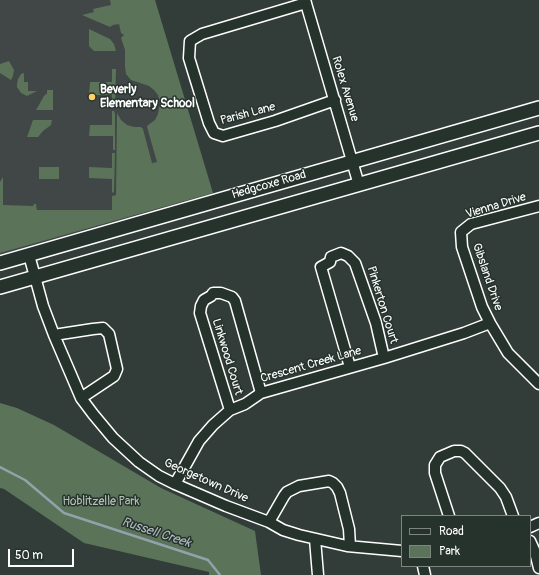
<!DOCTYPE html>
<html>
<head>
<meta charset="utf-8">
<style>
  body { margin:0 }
  #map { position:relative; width:539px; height:575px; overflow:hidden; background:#323c39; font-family:Pangolin,sans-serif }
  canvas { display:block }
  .legend { position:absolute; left:401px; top:515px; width:130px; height:52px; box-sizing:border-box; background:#26332d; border:1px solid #7d8581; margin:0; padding:5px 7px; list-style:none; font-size:12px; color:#fff }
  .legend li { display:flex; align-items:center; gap:8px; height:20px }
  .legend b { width:20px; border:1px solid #7d8581 }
  .scale { position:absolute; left:8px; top:549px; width:66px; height:18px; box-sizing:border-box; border:2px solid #fff; border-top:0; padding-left:5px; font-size:12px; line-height:14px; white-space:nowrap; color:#fff; -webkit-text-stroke:3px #26332d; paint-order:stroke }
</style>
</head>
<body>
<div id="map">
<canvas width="539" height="575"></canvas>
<ul class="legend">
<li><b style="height:5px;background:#26332d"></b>Road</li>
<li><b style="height:11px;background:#5a7359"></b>Park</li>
</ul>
<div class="scale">50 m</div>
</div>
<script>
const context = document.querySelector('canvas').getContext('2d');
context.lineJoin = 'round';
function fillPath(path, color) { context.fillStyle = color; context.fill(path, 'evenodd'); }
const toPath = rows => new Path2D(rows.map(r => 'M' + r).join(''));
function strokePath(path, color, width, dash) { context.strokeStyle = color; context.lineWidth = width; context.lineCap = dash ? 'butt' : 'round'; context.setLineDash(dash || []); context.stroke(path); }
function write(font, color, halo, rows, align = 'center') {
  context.font = font + ' Pangolin,sans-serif'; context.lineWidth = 3; context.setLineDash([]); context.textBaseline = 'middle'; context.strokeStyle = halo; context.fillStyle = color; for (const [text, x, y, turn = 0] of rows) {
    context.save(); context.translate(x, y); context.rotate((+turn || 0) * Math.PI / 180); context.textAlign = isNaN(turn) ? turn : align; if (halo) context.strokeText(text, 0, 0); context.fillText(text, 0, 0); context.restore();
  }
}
fillPath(toPath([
  [0,0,155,0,213,193,0,255]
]), '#414647');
fillPath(toPath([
  [110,0,155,0,213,193,0,253,0,182,3,177,3,205,33,206,34,204,36,204,37,210,112,210,112,196,116,195,117,113,121,120,127,125,134,127,141,127,143,129,152,163,157,162,147,127,148,125,155,120,158,114,160,103,158,95,154,90,149,86,131,80,126,74,125,67,125,50,121,38,124,35,121,33,119,24,113,25,110,27,82,15,94,12,93,9,111,5],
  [89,29,110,39,114,44,116,51,94,51,89,46],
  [9,61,14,70,13,76,11,80,0,73,0,64],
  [112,69,116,69,115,108,112,107,112,95,89,95,90,82,112,82],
  [24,73,24,82,28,82,28,91,37,91,27,96,21,93,17,87,17,84,18,79,21,74],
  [47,90,53,90,53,110,36,110,44,96,46,94,47,94],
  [112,111,114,111,115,114,115,150,113,150,113,136,89,136,90,125,112,125],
  [33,120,52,120,51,125,43,131,38,137,27,137],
  [112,153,115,153,114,193,112,192,112,179,89,178,89,167,112,168],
  [39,167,59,167,59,179,39,179],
  [0,403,17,408,54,425,161,488,255,531,261,575,209,575,209,572,84,543,4,489,0,488]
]), '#5a7359');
strokePath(toPath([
  [0,467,25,480,64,513,208,560,220,575]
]), '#92a2a9', 2.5);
const minor = toPath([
  [305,0,359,185],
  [306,3,202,34,190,41,189,58,209,123,214,133,223,136,275,121,335,100],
  [539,206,471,224,461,232,462,247,482,307,490,323,508,353,539,384],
  [29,255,43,306,54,335,81,398,93,414,113,438,139,462,159,476,175,484,226,506,269,522,283,530,299,535,347,546,402,551],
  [54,335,93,329,103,328,109,334,117,369,114,376,81,398],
  [350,367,321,267,330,262,331,257,341,253,348,256,355,263,376,323,384,358],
  [230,410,200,313,201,306,204,300,211,296,213,293,221,293,232,297,235,301,261,393],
  [175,484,199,441,213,425,230,410,245,404,261,393,384,358,464,333,490,323],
  [449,516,435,473,435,465,440,457,454,451,461,451,465,453,500,488,506,497,513,516],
  [269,522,284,496,287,492,299,486,329,481,333,483,337,487,340,493,349,529,350,546],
  [530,527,539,523],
  [315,539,318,575],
  [530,541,535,552,539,568],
  [423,566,425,575]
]);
const major = toPath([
  [0,263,539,108],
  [0,287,539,133]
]);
strokePath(minor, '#fff', 13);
strokePath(major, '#fff', 16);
strokePath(minor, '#26332d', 10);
strokePath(major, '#26332d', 13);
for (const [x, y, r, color] of [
  [92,97,4,"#ffd166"]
]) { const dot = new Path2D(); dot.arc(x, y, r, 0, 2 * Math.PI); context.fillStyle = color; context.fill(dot); strokePath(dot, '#26332d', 1.5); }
write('12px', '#fff', '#26332d', [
  ["Rolex Avenue",345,89,73],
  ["Parish Lane",248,114,-15],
  ["Hedgcoxe Road",269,185,-16],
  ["Vienna Drive",496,206,-17],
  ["Gibsland Drive",487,277,71],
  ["Pinkerton Court",382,305,73],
  ["Linkwood Court",227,357,73],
  ["Crescent Creek Lane",311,365,-16],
  ["Georgetown Drive",206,481,24]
]);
write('bold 12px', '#fff', '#26332d', [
  ["Beverly",100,90],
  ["Elementary School",100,104]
], 'left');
write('12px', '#b5c0b4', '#26332d', [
  ["Hoblitzelle Park",101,502]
]);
write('italic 13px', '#aeb9be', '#26332d', [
  ["Russell Creek",156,533,18]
]);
</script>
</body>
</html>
